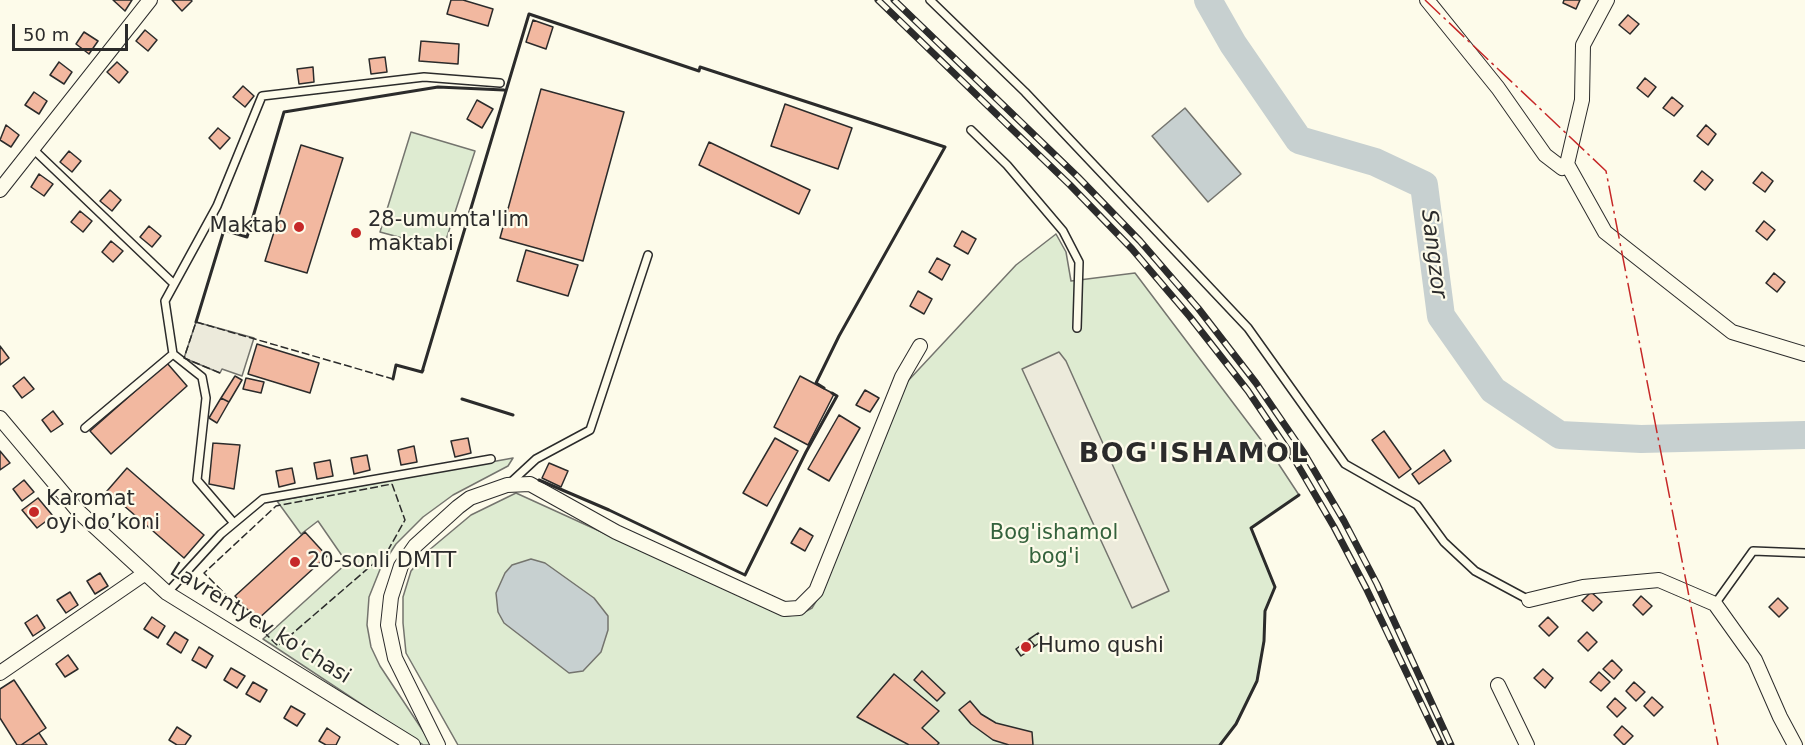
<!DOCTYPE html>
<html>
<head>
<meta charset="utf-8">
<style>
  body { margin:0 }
  #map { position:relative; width:1805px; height:745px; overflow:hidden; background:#fdfbea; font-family:"DejaVu Sans",sans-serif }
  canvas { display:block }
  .scale { position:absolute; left:12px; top:24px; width:116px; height:27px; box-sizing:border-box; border:3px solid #2b2b2b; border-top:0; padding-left:8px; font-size:18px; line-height:21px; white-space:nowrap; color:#2b2b2b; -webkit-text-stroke:4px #fdfbea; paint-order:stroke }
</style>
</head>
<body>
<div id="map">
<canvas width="1805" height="745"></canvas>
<div class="scale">50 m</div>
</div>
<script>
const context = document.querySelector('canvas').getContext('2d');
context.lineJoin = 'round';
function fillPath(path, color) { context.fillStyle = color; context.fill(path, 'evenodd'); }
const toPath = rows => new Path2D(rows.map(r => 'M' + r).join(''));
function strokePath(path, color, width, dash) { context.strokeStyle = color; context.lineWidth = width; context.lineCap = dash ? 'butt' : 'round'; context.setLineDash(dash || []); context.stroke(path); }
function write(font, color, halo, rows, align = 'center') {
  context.font = font + ' "DejaVu Sans",sans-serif'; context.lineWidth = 4.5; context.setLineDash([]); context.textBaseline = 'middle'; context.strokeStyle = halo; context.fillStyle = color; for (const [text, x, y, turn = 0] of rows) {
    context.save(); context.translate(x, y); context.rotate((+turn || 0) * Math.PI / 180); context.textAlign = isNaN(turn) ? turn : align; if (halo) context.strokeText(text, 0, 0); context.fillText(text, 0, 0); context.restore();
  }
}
const green = toPath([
  [411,132,475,151,443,249,380,232,411,132],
  [1056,234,1066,252,1071,281,1135,273,1274,457,1299,495,1251,528,1275,587,1265,611,1264,641,1257,681,1236,724,1220,745,458,745,406,653,403,623,403,597,411,571,428,551,471,515,516,493,786,616,801,614,812,608,821,593,906,383,1016,265,1056,234],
  [513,458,508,466,453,495,423,517,396,544,381,567,369,597,367,625,371,647,380,666,431,743,429,745,423,745,263,639,347,563,318,521,301,534,277,501,513,458]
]);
fillPath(green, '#deebd1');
strokePath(green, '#74746e', 1.5);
const parking = toPath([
  [196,322,254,338,242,376,222,369,220,373,184,358,196,322],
  [1059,352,1066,361,1169,591,1132,608,1022,369,1059,352]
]);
fillPath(parking, '#eceadb');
strokePath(parking, '#74746e', 1.5);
const water = toPath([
  [1185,108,1241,174,1208,202,1152,136,1185,108],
  [531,559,545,563,594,598,608,616,608,630,601,652,583,671,569,673,504,623,498,612,496,593,505,573,512,565,531,559]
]);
fillPath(water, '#c7d0d0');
strokePath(water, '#74746e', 1.5);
strokePath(toPath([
  [1208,0,1233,44,1299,140,1375,162,1424,185,1441,316,1493,390,1560,435,1641,439,1805,435]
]), '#c7d0d0', 28);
const building = toPath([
  [113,0,132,0,125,11,113,0],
  [172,0,191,0,192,1,182,11,172,0],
  [451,0,463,0,493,9,488,26,447,14,451,0],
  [1564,0,1580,0,1576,9,1563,3,1564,0],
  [1628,15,1639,24,1630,34,1619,25,1628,15],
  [533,20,553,27,546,49,526,42,533,20],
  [145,30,157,40,148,51,136,41,145,30],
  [84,32,98,41,89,54,76,44,84,32],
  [421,41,459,44,458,64,419,61,421,41],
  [385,57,387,72,371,74,369,59,385,57],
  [59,62,72,72,64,84,50,75,59,62],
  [117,62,128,72,119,83,107,72,117,62],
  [313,67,314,82,299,84,297,69,313,67],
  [1645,78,1656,87,1648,97,1637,88,1645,78],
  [243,86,254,96,245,107,233,97,243,86],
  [541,89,624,112,583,261,500,238,541,89],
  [34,92,47,101,39,114,25,105,34,92],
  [1672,97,1683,106,1674,116,1663,108,1672,97],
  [477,100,493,109,482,128,467,119,477,100],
  [785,104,852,128,838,169,771,146,785,104],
  [6,125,19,135,11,147,0,140,6,125],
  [1706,125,1716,134,1708,145,1697,136,1706,125],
  [218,128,230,138,220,149,209,138,218,128],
  [709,142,810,190,799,214,699,165,709,142],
  [301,145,343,158,307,273,265,261,301,145],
  [69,151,81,161,72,172,60,162,69,151],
  [1702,171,1713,180,1705,190,1694,181,1702,171],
  [1762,172,1773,181,1765,192,1753,183,1762,172],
  [39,174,53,184,44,196,31,187,39,174],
  [110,190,121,200,112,211,100,201,110,190],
  [80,211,92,221,83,232,71,222,80,211],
  [1764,221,1775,230,1767,240,1756,231,1764,221],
  [149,226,161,236,152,247,140,237,149,226],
  [962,231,976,239,968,254,954,246,962,231],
  [111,241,123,251,113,262,102,252,111,241],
  [526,250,578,265,568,296,517,281,526,250],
  [937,258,950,265,942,280,929,272,937,258],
  [1774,273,1785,282,1777,292,1766,283,1774,273],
  [918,291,932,299,924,314,910,306,918,291],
  [257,344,319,363,310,393,248,374,257,344],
  [0,346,9,358,0,365,0,346],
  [167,363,187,386,111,454,90,431,167,363],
  [235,376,242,380,229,402,221,398,235,376],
  [800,376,834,394,808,445,774,427,800,376],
  [24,377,34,389,22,398,13,386,24,377],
  [246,378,264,382,261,393,243,389,246,378],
  [865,390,879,398,870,412,856,405,865,390],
  [221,398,229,402,217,423,209,418,221,398],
  [53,411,63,424,51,432,42,420,53,411],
  [839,415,860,428,829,481,808,469,839,415],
  [1384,431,1411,469,1399,478,1372,440,1384,431],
  [468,438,471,453,455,457,451,441,468,438],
  [775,438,798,451,767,506,743,493,775,438],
  [213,443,240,445,234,489,209,484,213,443],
  [414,446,417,462,401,465,398,450,414,446],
  [1444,450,1451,461,1419,484,1412,474,1444,450],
  [0,451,10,463,0,470,0,451],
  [367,455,370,470,354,474,351,458,367,455],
  [330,460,333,476,317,479,314,463,330,460],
  [549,463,568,471,561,487,542,478,549,463],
  [127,468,204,535,184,558,107,491,127,468],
  [292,468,295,483,279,487,276,471,292,468],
  [24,480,34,492,22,501,13,489,24,480],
  [38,498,53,516,37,528,22,510,38,498],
  [800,528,813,536,805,551,791,543,800,528],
  [305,532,327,556,257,620,235,596,305,532],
  [100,573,108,586,95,594,87,581,100,573],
  [70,592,78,605,66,613,57,600,70,592],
  [1591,592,1602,602,1593,611,1582,601,1591,592],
  [1641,596,1652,606,1643,615,1633,605,1641,596],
  [1778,598,1788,608,1779,617,1769,607,1778,598],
  [37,615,45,628,33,636,25,623,37,615],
  [152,617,165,626,158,638,144,629,152,617],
  [1548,617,1558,627,1549,636,1539,626,1548,617],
  [175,632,188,640,181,653,167,644,175,632],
  [1587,632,1597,642,1588,651,1578,641,1587,632],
  [1038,633,1043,640,1035,646,1029,639,1038,633],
  [1038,633,1043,640,1021,656,1016,649,1038,633],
  [1024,643,1030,650,1021,656,1016,649,1024,643],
  [199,647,213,656,206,668,192,660,199,647],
  [68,655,78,669,65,677,56,664,68,655],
  [1612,660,1622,670,1614,679,1603,669,1612,660],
  [231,668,245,676,237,688,224,680,231,668],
  [1543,669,1553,678,1545,688,1534,678,1543,669],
  [922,671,945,693,937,701,914,680,922,671],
  [1599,672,1610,682,1601,691,1590,682,1599,672],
  [894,674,939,711,922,728,939,743,937,745,909,745,857,717,894,674],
  [14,680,46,728,21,745,17,745,0,718,0,689,14,680],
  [253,682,267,690,260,702,246,694,253,682],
  [1634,682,1645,692,1636,701,1626,691,1634,682],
  [1652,697,1663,707,1654,716,1644,706,1652,697],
  [1615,698,1626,708,1617,717,1607,707,1615,698],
  [970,701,981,714,996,723,1032,732,1033,745,1009,745,993,740,971,724,959,710,970,701],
  [291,706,305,714,297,726,284,718,291,706],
  [1622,726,1633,736,1624,745,1614,735,1622,726],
  [177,727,191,736,185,745,177,745,169,740,177,727],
  [327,728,340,737,336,745,326,745,319,741,327,728],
  [39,733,47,745,21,745,39,733]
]);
fillPath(building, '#f2b8a0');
strokePath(building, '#2b2b2b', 1.5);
const service = toPath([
  [930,0,1025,92,1248,328,1345,464,1417,505,1444,542,1475,571,1529,600],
  [971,130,1007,165,1063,231,1079,262,1077,328],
  [32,148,173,283],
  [85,428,173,354],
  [509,484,536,459,590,430,648,255],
  [233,522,197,480,206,398,202,377,173,354,165,301,217,206,262,96,424,77,500,83],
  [167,593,221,534,263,499,491,459],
  [1715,604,1753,551,1805,553]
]);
const minor = toPath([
  [1427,0,1498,88,1545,155,1562,168,1567,164],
  [1567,164,1605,232,1732,332,1805,354],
  [1567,164,1582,100,1583,45,1607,0],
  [0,190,150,0],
  [0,418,79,512,167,593,413,745],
  [1529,600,1583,587,1659,580,1715,604,1755,660,1780,717,1795,745],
  [0,673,144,574],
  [1498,685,1527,745],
  [438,745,395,658,388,625,391,597,401,566,415,546,458,507,470,498,507,485,530,484,616,532,784,609,799,608,816,591,902,377,920,346]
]);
strokePath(service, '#2b2b2b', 10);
strokePath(minor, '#2b2b2b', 16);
strokePath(service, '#fdfbea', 7);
strokePath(minor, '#fdfbea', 14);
const rail = toPath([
  [878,0,1070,185,1132,249,1190,317,1248,391,1296,462,1334,527,1366,588,1441,745],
  [894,0,1078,177,1140,241,1198,308,1256,383,1304,453,1344,521,1377,584,1451,745]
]);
strokePath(rail, '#2b2b2b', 7);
strokePath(rail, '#fdfbea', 4.5, [14]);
strokePath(toPath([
  [220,373,184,358,196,322,393,379],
  [392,484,405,520,387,552,278,646,204,573,276,506,392,484]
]), '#2b2b2b', 1.5, [8, 3]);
strokePath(toPath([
  [196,322,224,230,247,237,284,112,438,87,504,90],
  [422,372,529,14,699,71,700,67,945,147,839,336,816,383,824,388],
  [393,379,396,365,422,372,423,370],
  [462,399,513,415],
  [539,480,609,510,745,575,806,452,837,396,832,393],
  [1220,745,1236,724,1257,681,1264,641,1265,611,1275,587,1251,528,1299,495]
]), '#2b2b2b', 3);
strokePath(toPath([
  [1425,0,1606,171,1718,745]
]), '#c62828', 1.5, [21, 4.5, 3, 4.5]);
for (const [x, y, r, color] of [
  [299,227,6,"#c62828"],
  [356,233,6,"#c62828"],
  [34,512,6,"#c62828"],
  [295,562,6,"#c62828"],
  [1026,647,6,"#c62828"]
]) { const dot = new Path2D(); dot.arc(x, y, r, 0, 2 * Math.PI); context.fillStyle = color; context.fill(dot); strokePath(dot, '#fdfbea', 2); }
write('21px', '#2b2b2b', '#fdfbea', [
  ["28-umumta'lim",368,221],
  ["maktabi",368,245],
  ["Maktab",287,227,"right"],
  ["Karomat",46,500],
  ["oyi do’koni",46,524],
  ["20-sonli DMTT",307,562],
  ["Humo qushi",1038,647]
], 'left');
write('21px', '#34623c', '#fdfbea', [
  ["Bog'ishamol",1054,534],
  ["bog'i",1054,558]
]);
write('21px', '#2b2b2b', '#fdfbea', [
  ["Lavrentyev ko'chasi",260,624,32]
]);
write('italic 22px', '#2b2b2b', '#fdfbea', [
  ["Sangzor",1433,254,83]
]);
context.letterSpacing = '1.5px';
write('bold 27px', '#2b2b2b', '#fdfbea', [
  ["BOG'ISHAMOL",1194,455]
]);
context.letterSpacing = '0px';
</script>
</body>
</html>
